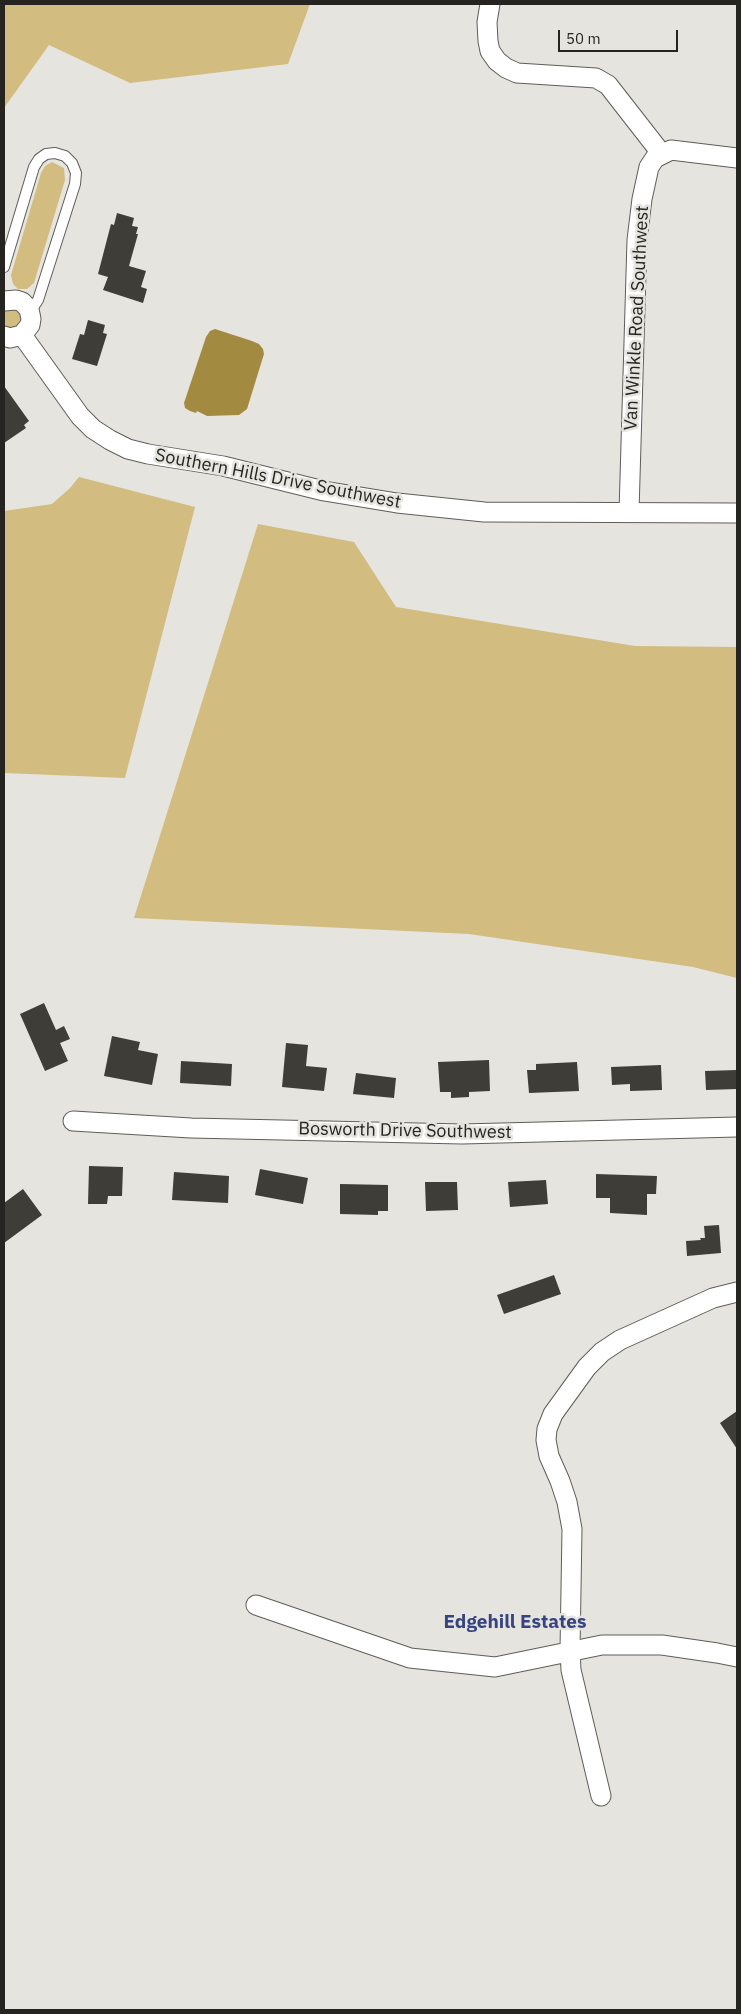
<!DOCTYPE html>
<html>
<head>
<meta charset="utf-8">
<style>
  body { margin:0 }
  #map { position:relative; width:741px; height:2014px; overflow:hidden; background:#e6e4de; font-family:"IBM Plex Sans",sans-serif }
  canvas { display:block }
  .frame { position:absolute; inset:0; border:5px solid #252421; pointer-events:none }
  .scale { position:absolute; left:558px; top:30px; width:120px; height:22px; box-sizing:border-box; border:2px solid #252421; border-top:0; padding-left:6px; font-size:15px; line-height:18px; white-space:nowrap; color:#252421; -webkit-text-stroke:4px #e6e4de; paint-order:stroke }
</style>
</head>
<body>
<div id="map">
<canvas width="741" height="2014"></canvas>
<div class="frame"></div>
<div class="scale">50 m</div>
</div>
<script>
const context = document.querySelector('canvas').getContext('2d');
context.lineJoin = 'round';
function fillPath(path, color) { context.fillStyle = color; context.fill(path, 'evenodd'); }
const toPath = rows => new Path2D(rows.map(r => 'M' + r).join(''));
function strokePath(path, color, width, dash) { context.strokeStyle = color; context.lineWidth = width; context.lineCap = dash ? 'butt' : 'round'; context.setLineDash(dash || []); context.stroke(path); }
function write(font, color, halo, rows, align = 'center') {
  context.font = font + ' "IBM Plex Sans",sans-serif'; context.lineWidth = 5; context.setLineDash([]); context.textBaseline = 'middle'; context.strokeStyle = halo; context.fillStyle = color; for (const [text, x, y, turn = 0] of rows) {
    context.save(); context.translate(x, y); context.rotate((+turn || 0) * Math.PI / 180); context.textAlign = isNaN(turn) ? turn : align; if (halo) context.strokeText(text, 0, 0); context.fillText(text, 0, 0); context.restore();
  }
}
fillPath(toPath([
  [4,4,310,4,288,64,130,83,49,45,4,108],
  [52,162,64,168,65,180,34,283,27,289,18,289,13,284,11,275,41,173,45,166],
  [13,306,24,317,20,328,4,329,4,308],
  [79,477,195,507,125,778,4,773,4,511,52,504,70,488],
  [258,524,354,542,396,607,635,646,737,647,737,978,693,967,469,934,134,918]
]), '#d2bc7f');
fillPath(toPath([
  [215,329,252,341,259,344,263,349,264,354,247,409,239,415,207,416,197,411,196,413,190,411,185,408,184,403,206,337,210,331]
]), '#a38a41');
fillPath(toPath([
  [117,213,134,218,132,226,138,227,136,234,138,234,129,266,146,271,141,287,147,289,143,303,103,290,108,277,98,274,111,224,114,225],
  [88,320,105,325,103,333,107,334,97,366,72,359,80,334,84,335],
  [4,386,29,421,24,425,26,428,4,443],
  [44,1003,56,1030,64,1026,70,1039,60,1043,68,1061,45,1071,20,1014],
  [112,1036,140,1042,138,1050,158,1054,152,1085,104,1076],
  [286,1043,308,1045,306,1066,327,1068,324,1091,282,1087],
  [489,1060,490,1091,469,1092,469,1097,451,1098,451,1092,440,1092,438,1062],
  [181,1061,232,1064,231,1086,180,1083],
  [577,1062,579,1091,529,1093,527,1070,536,1070,536,1064],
  [661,1065,662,1090,630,1091,630,1084,612,1085,611,1067],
  [737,1070,737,1089,706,1090,705,1071],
  [356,1073,396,1078,394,1098,353,1094],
  [89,1166,123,1167,122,1196,108,1196,107,1204,88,1204],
  [260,1169,308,1178,303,1204,255,1195],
  [174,1172,229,1176,228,1203,172,1200],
  [596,1174,657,1176,656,1194,647,1194,647,1215,610,1213,610,1198,596,1198],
  [546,1180,548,1204,510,1207,508,1182],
  [425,1182,457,1182,458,1210,426,1211],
  [340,1184,388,1185,388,1211,378,1211,378,1215,340,1214],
  [23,1189,42,1215,4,1243,4,1203],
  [719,1225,721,1253,687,1256,686,1241,701,1240,700,1238,705,1238,704,1226],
  [554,1275,561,1294,504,1314,497,1295],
  [737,1411,737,1449,720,1423]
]), '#3e3d38');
const service = toPath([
  [4,267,34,167,39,159,46,154,55,153,65,156,72,163,76,173,75,184,38,300,34,306,29,309]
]);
const minor = toPath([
  [490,4,487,22,488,41,490,51,497,61,506,68,517,73,596,78,608,85,661,153],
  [4,301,16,300,22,302,29,309,31,319,30,325,22,335,10,338,4,336],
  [22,335,80,416,93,429,110,440,128,449,148,454,223,466,324,491,397,503,484,512,737,513],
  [629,512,637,240,642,199,649,167,655,158,671,150,737,158],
  [73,1121,191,1128,462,1134,737,1127],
  [256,1605,410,1658,495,1667,602,1645,662,1645,717,1653,737,1657],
  [601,1796,571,1670,570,1650,572,1529,567,1502,560,1481,549,1456,546,1440,547,1429,553,1414,587,1367,602,1352,620,1340,713,1298,737,1292]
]);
strokePath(service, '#5f5d58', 12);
strokePath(minor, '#5f5d58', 21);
strokePath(service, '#fff', 10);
strokePath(minor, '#fff', 19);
write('18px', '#252421', '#e6e4de', [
  ["Van Winkle Road Southwest",637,318,-87],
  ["Southern Hills Drive Southwest",278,479,11],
  ["Bosworth Drive Southwest",405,1131,1]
]);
write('bold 19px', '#36457f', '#e6e4de', [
  ["Edgehill Estates",515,1623]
]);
</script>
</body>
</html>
